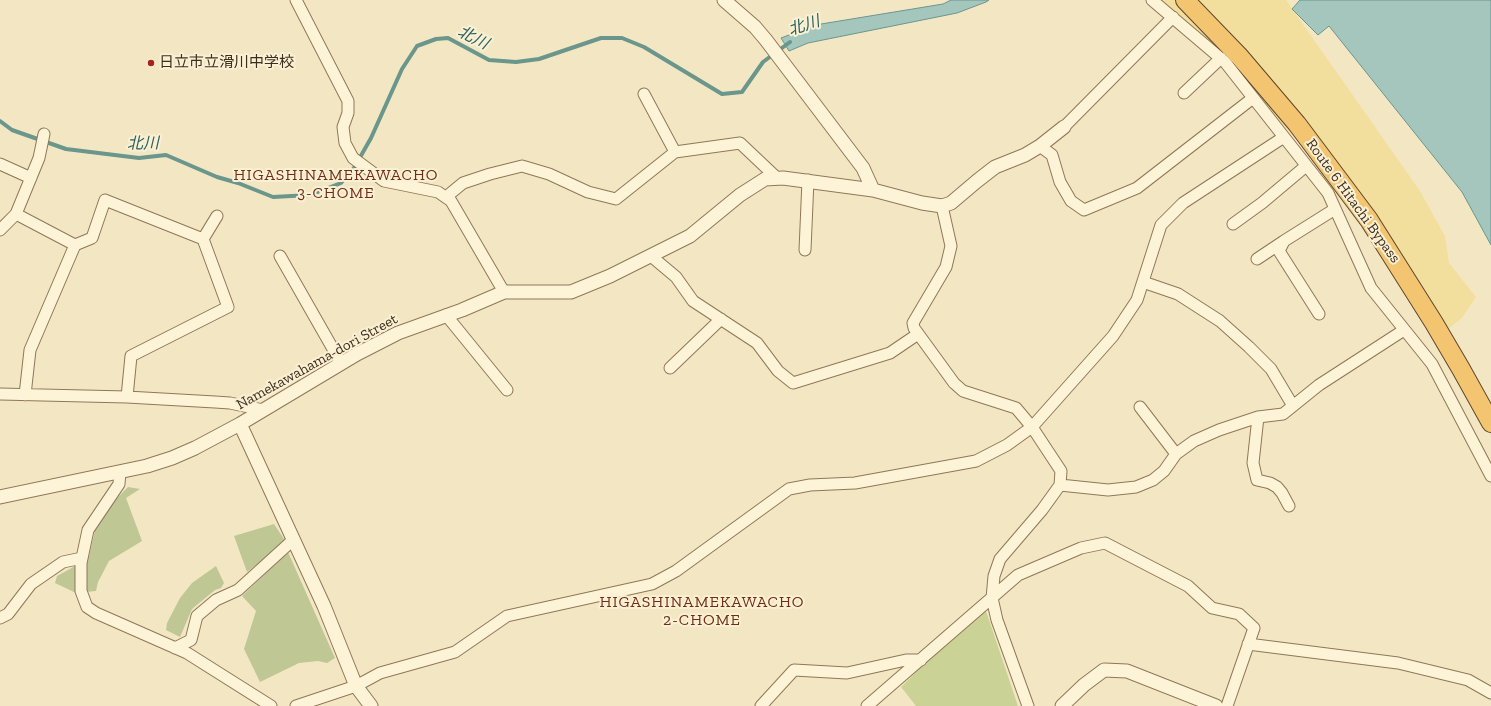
<!DOCTYPE html>
<html>
<head>
<meta charset="utf-8">
<style>
  body { margin:0 }
  canvas { display:block; background:#f3e7c3 }
</style>
</head>
<body>
<canvas width="1491" height="706"></canvas>
<script>
const context = document.querySelector('canvas').getContext('2d');
context.lineJoin = 'round';
function fillPath(path, color) { context.fillStyle = color; context.fill(path, 'evenodd'); }
const toPath = rows => new Path2D(rows.map(r => 'M' + r).join(''));
function strokePath(path, color, width, dash) { context.strokeStyle = color; context.lineWidth = width; context.lineCap = dash ? 'butt' : 'round'; context.setLineDash(dash || []); context.stroke(path); }
function write(font, color, halo, rows, align = 'center') {
  context.font = font + ' "Zilla Slab","Noto Sans JP",serif'; context.lineWidth = 4; context.setLineDash([]); context.textBaseline = 'middle'; context.strokeStyle = halo; context.fillStyle = color; for (const [text, x, y, turn = 0] of rows) {
    context.save(); context.translate(x, y); context.rotate((+turn || 0) * Math.PI / 180); context.textAlign = isNaN(turn) ? turn : align; if (halo) context.strokeText(text, 0, 0); context.fillText(text, 0, 0); context.restore();
  }
}
fillPath(toPath([
  [984,605,1018,706,916,706,901,687]
]), '#cad395');
fillPath(toPath([
  [1148,0,1286,0,1420,191,1445,236,1449,263,1476,297,1462,318,1441,335,1335,181,1225,62]
]), '#f2df9d');
fillPath(toPath([
  [128,487,140,489,126,498,142,541,109,561,98,582,96,591,76,593,55,583,57,576,77,565,89,556,95,530,107,508],
  [274,524,286,542,247,572,234,536],
  [288,552,335,658,327,663,318,661,299,663,260,682,244,649,256,611,242,596],
  [216,566,224,583,221,588,215,590,192,609,180,637,166,630,167,623,180,598,192,583]
]), '#bfc795');
const water = toPath([
  [951,0,989,0,986,2,957,13,808,43,789,51,781,38,815,25,943,4,951,0],
  [1300,0,1491,0,1491,245,1462,192,1329,26,1318,35,1292,9,1300,0]
]);
fillPath(water, '#a5c6bd');
strokePath(water, '#6a968c', 1);
strokePath(toPath([
  [0,121,12,130,66,149,139,158,166,155,217,177,238,183,273,197,310,195,341,183,354,168,371,138,402,69,417,46,436,39,448,38,489,60,516,62,539,59,601,38,622,38,644,47,722,94,742,92,763,62,790,42]
]), '#6a968c', 4);
const minor = toPath([
  [296,0,348,101,348,113,343,127,345,143,353,158,384,181,438,192,451,201,504,292],
  [1152,0,1225,62,1328,193,1371,288,1432,364,1491,476],
  [1184,93,1221,58],
  [644,94,675,152,740,143,777,178],
  [1064,127,1173,17],
  [1040,146,1052,155,1060,182,1071,201,1084,210,1137,188,1253,98],
  [0,164,31,178],
  [446,197,463,183,490,174,522,166,549,174,588,192,616,199,675,152],
  [942,206,951,246,946,267,913,323,914,328,954,383,963,391,1016,408,1032,427,1061,471,1060,485,1042,510,1000,559,994,576,992,598,997,620,1028,706],
  [16,214,75,245,30,350,25,395],
  [1233,224,1262,203,1306,166],
  [0,230,16,214,39,158,44,134],
  [75,245,92,238,105,200,203,239,217,216],
  [805,250,808,180],
  [280,256,341,363],
  [651,256,676,277,693,301,757,343,778,371,793,383,890,353,918,334],
  [1257,259,1284,241],
  [1143,282,1178,294,1220,321,1249,347,1271,369,1293,406],
  [1319,314,1279,251,1284,241,1335,209],
  [446,315,507,390],
  [670,368,721,319],
  [0,394,127,397,215,402,230,403,263,410],
  [127,397,131,356,228,307,203,239],
  [1140,407,1176,454],
  [1258,417,1253,463,1257,480,1270,483,1277,487,1282,493,1289,506],
  [120,472,119,484,88,530,81,563,81,591,87,607,96,613,187,653,271,706],
  [1060,485,1108,490,1136,487,1153,480,1164,471,1176,454,1194,441,1219,430,1258,417,1283,414,1319,385,1404,330],
  [0,618,8,614,31,584,63,562,82,558],
  [1248,644,1398,663,1468,680,1491,693],
  [175,648,191,640,197,616,216,600,238,590,293,540],
  [296,706,356,686,380,673,455,652,507,616,652,584,676,571,789,489,810,485,855,483,976,461,1007,445,1032,427,1113,336,1137,300,1161,225,1183,203,1284,137],
  [761,706,794,670,847,673,906,660,921,660],
  [867,706,1018,575,1081,548,1105,543,1188,586,1212,608,1239,614,1254,628,1227,706]
]);
const tertiary = toPath([
  [724,0,755,27,766,40,863,168,873,190],
  [240,424,324,606,356,686,371,706],
  [0,497,147,466,172,458,195,448,240,424,357,354,398,333,462,310,504,292,571,292,610,276,690,236,740,195,765,179,783,178,873,190,922,203,942,206,951,203,977,181,995,167,1025,155,1040,146,1064,127],
  [1062,706,1084,685,1104,670,1127,671,1216,706]
]);
const trunk = toPath([
  [1185,0,1240,57,1297,124,1369,220,1434,323,1461,369,1491,423]
]);
strokePath(minor, '#907757', 13);
strokePath(tertiary, '#907757', 15);
strokePath(trunk, '#5e452b', 20);
strokePath(minor, '#fdf3d7', 11);
strokePath(tertiary, '#fdf3d7', 13);
strokePath(trunk, '#f4c570', 18);
for (const [x, y, r, color] of [
  [151,63,4,"#a7231f"]
]) { const dot = new Path2D(); dot.arc(x, y, r, 0, 2 * Math.PI); context.fillStyle = color; context.fill(dot); strokePath(dot, '#faf0d3', 1.5); }
write('15px', '#3e2e1d', '#faf0d3', [
  ["日立市立滑川中学校",159,63]
], 'left');
write('15px', '#3e2e1d', '#faf0d3', [
  ["Route 6 Hitachi Bypass",1353,201,54],
  ["Namekawahama-dori Street",317,362,-29]
]);
write('italic 16px', '#2a605e', '#faf0d3', [
  ["北川",804,26,-18],
  ["北川",473,38,26],
  ["北川",143,144,-1]
]);
context.letterSpacing = '1px';
write('16px', '#712d16', '#faf0d3', [
  ["HIGASHINAMEKAWACHO",336,175],
  ["3-CHOME",336,193],
  ["HIGASHINAMEKAWACHO",702,602],
  ["2-CHOME",702,620]
]);
context.letterSpacing = '0px';
</script>
</body>
</html>
